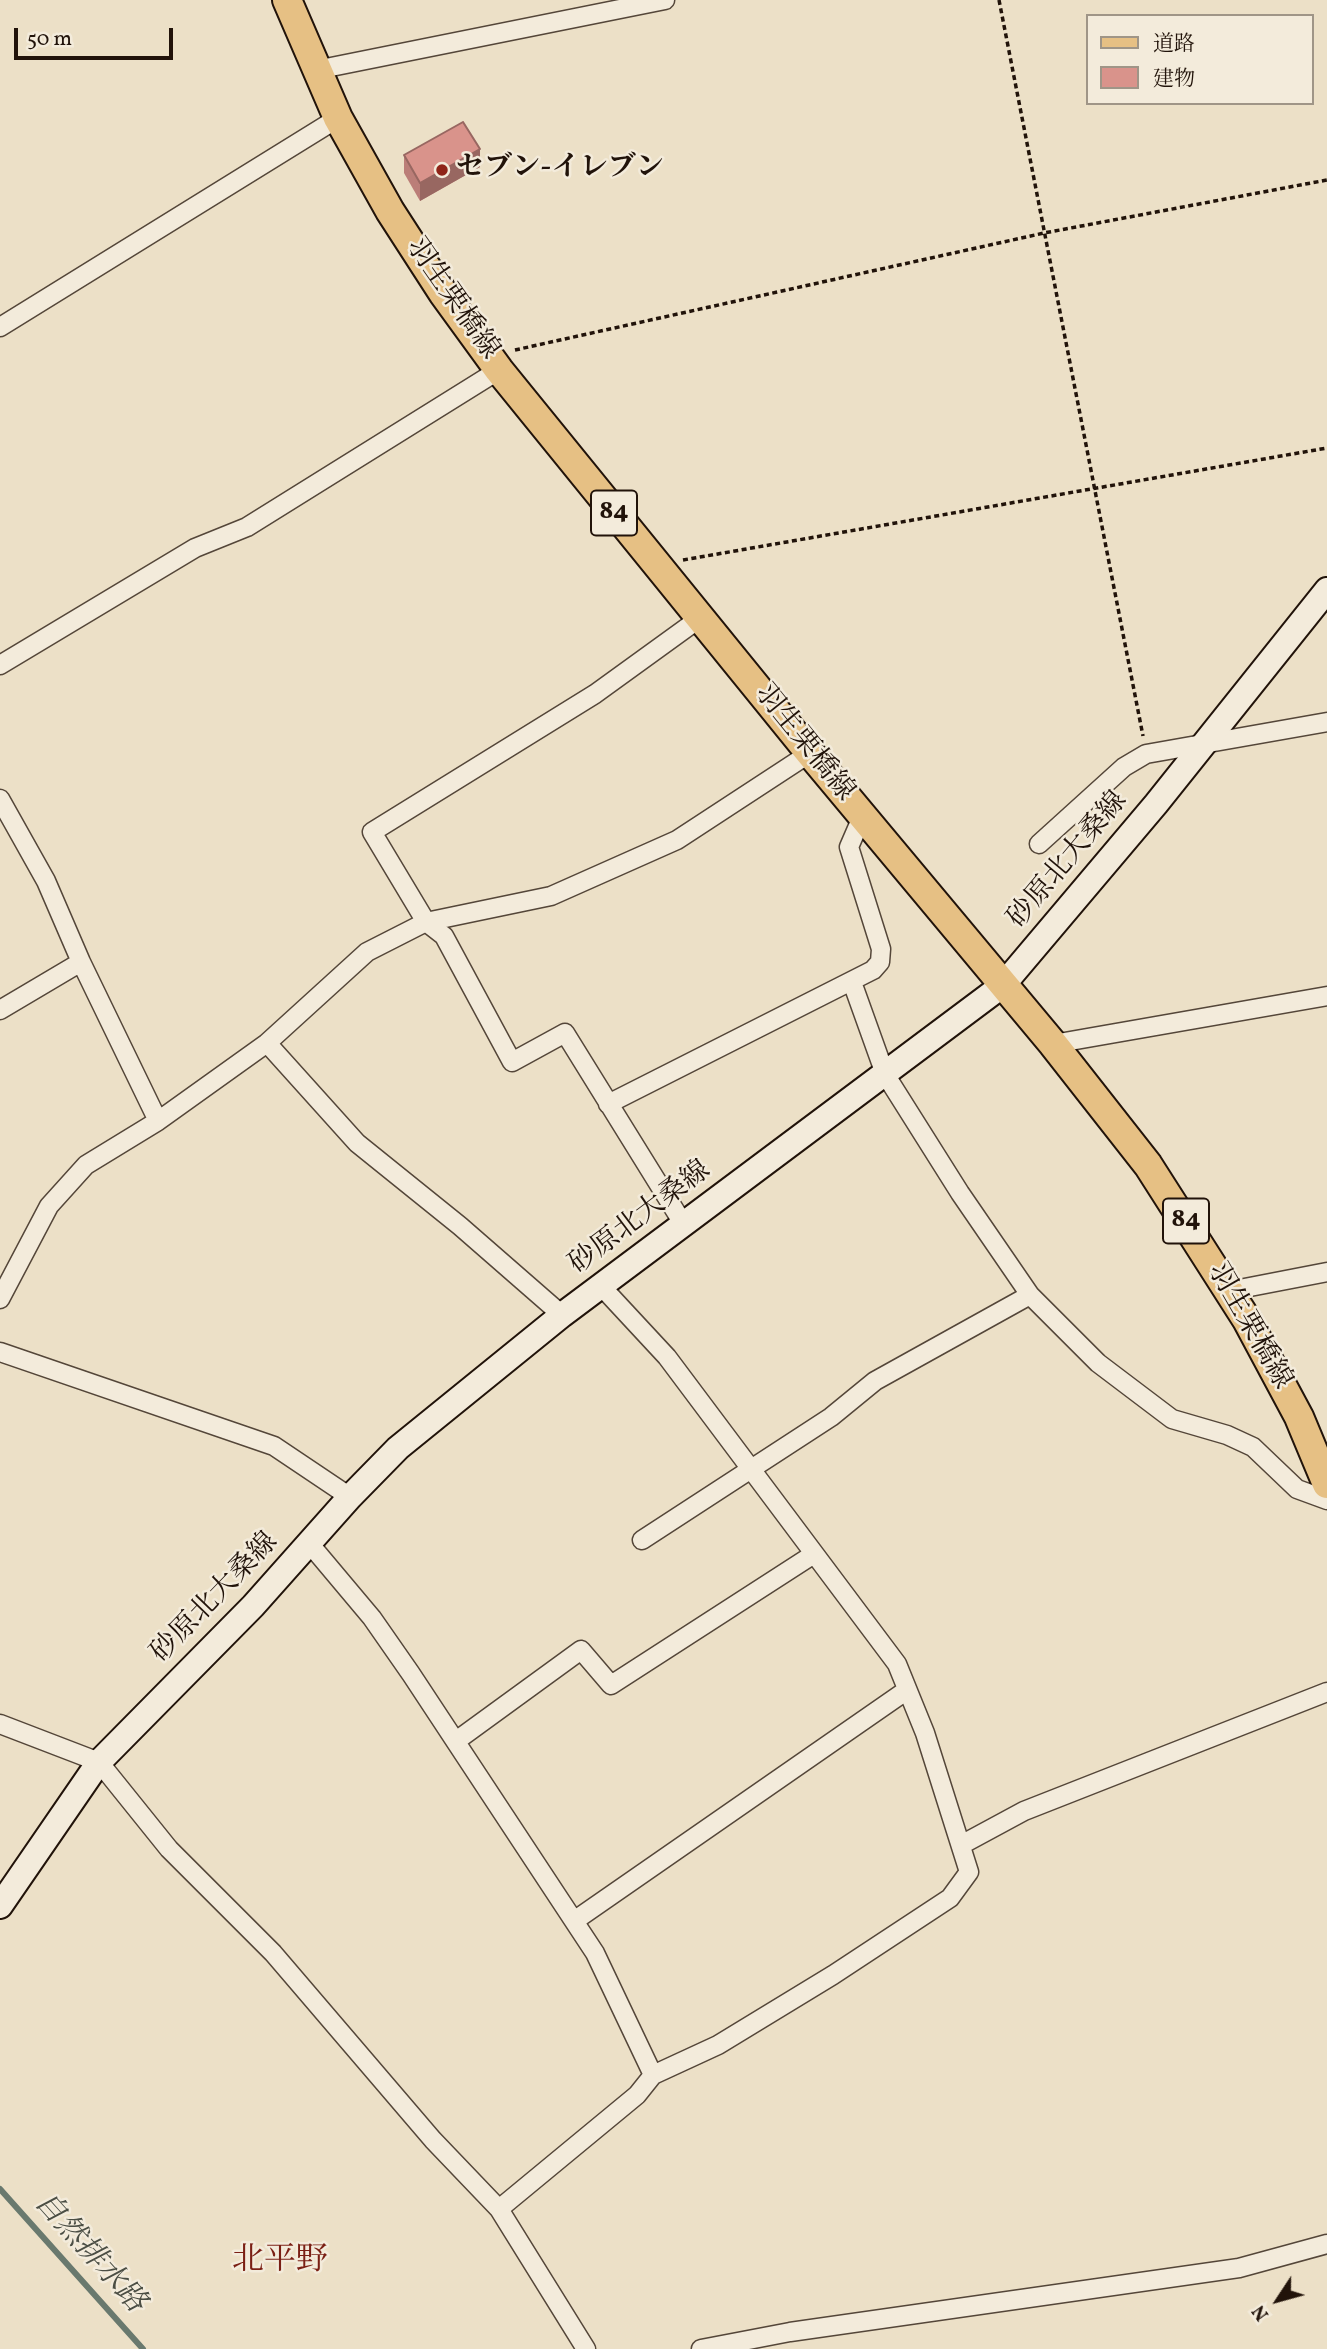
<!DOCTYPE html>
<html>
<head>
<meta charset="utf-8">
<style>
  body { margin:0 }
  #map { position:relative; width:1327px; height:2349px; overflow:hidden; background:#ece0c7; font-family:Vollkorn,"Noto Serif JP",serif }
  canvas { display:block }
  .legend { position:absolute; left:1086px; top:14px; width:228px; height:91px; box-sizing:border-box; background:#f3ebdb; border:2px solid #9f9587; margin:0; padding:9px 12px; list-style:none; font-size:21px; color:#21130a }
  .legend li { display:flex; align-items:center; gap:14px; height:35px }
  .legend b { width:35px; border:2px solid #9f9587 }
  .north { position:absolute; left:1243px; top:2265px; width:70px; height:70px; -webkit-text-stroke:5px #f3ebdb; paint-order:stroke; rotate:234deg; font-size:19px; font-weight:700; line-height:28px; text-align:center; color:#21130a }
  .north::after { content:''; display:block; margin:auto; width:24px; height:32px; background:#21130a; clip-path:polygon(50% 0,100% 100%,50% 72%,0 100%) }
  .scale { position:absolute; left:14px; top:28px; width:159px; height:32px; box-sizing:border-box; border:4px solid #21130a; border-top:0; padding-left:9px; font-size:21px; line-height:24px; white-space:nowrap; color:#21130a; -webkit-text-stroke:5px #f3ebdb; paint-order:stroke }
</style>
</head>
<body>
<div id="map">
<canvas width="1327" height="2349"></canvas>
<ul class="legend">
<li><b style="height:9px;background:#e6c084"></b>道路</li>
<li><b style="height:19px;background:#d9938b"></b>建物</li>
</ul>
<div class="north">N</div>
<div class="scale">50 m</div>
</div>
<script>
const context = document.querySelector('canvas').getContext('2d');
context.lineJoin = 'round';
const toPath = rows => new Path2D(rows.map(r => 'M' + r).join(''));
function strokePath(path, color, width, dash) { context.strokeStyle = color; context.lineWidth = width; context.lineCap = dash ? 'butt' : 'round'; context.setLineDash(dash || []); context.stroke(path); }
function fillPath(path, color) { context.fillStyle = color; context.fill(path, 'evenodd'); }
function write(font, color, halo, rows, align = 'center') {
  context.font = font + ' Vollkorn,"Noto Serif JP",serif'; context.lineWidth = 5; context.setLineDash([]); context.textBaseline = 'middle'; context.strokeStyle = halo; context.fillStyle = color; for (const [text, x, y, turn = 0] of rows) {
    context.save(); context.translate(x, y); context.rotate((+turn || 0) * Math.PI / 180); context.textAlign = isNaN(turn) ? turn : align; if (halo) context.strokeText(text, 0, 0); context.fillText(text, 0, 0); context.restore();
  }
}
strokePath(toPath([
  [0,2189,143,2349]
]), '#69796e', 6);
const street = toPath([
  [316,70,665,0],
  [0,327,338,118],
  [0,665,195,548,247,527,499,370],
  [0,799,46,881,81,962,158,1121],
  [1039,844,1124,767,1146,754,1327,722],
  [852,982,885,1074,960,1193,1030,1295,1098,1363,1172,1419,1227,1435,1253,1447,1297,1489,1327,1500],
  [0,1010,81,962],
  [267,1043,357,1143,460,1226,562,1315],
  [1053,1044,1327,996],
  [608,1104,873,970,880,962,881,949,849,847,862,817],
  [684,1225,565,1033,512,1062,444,936,426,922,372,832,595,694,700,618],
  [1229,1291,1327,1272],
  [0,1299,49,1206,86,1165,158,1121,267,1043,367,952,426,922,551,896,677,840,810,753],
  [0,1352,274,1446,350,1497],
  [642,1540,831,1417,875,1381,1030,1295],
  [309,1543,372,1618,411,1674,595,1953,653,2075],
  [0,1724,99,1762,169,1849,273,1953,433,2140,499,2209,586,2349],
  [456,1741,581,1650,611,1685,814,1554],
  [961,1845,1024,1811,1327,1692],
  [574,1921,907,1690],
  [499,2209,637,2095,653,2075,718,2045,833,1975,950,1898,969,1872,925,1733,897,1664,667,1357,602,1287],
  [701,2349,790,2332,1239,2268,1327,2244]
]);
const secondary = toPath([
  [0,1906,99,1762,253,1606,350,1497,398,1448,562,1315,1003,985,1156,804,1327,590]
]);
const primary = toPath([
  [287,0,338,118,390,211,443,293,499,370,810,753,1053,1044,1148,1165,1247,1320,1299,1417,1327,1484]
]);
strokePath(street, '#544639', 21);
strokePath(secondary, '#21130a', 28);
strokePath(primary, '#21130a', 32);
strokePath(toPath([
  [999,0,1143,736],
  [515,350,1044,233,1327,180],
  [683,560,1327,448]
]), '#21130a', 3.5, [5, 3.5]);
strokePath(street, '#f3ebdb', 18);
strokePath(secondary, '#f3ebdb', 24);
strokePath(primary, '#e6c084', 28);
fillPath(toPath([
  [404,155,480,167,420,201,404,173]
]), '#bb7e78');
fillPath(toPath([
  [480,149,480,167,420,201,420,183]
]), '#986761');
const building = toPath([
  [463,122,480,149,420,183,404,155,463,122]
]);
fillPath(building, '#d9938b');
strokePath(building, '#986761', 2);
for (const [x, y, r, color] of [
  [442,170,7,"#8f2418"]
]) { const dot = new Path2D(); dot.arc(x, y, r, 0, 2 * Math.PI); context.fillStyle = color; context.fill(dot); strokePath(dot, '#f3ebdb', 2.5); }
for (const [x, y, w] of [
  [614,513,46],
  [1186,1221,46]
]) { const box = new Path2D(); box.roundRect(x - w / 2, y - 22.5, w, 45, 5); context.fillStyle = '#f3ebdb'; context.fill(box); strokePath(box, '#21130a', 2); }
write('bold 26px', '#21130a', null, [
  ["84",614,513],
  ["84",1186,1221]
]);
write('bold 28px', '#21130a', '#f3ebdb', [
  ["セブン-イレブン",456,170]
], 'left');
write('28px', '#21130a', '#f3ebdb', [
  ["羽生栗橋線",451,300,55],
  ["羽生栗橋線",803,744,51],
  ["砂原北大桑線",1069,861,-50],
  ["砂原北大桑線",641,1219,-37],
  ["羽生栗橋線",1248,1327,60],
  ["砂原北大桑線",216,1599,-46]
]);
write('italic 30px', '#4b4e44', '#f3ebdb', [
  ["自然排水路",88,2254,48]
]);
write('32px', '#7a1f14', '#f3ebdb', [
  ["北平野",280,2263]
]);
</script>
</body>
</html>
